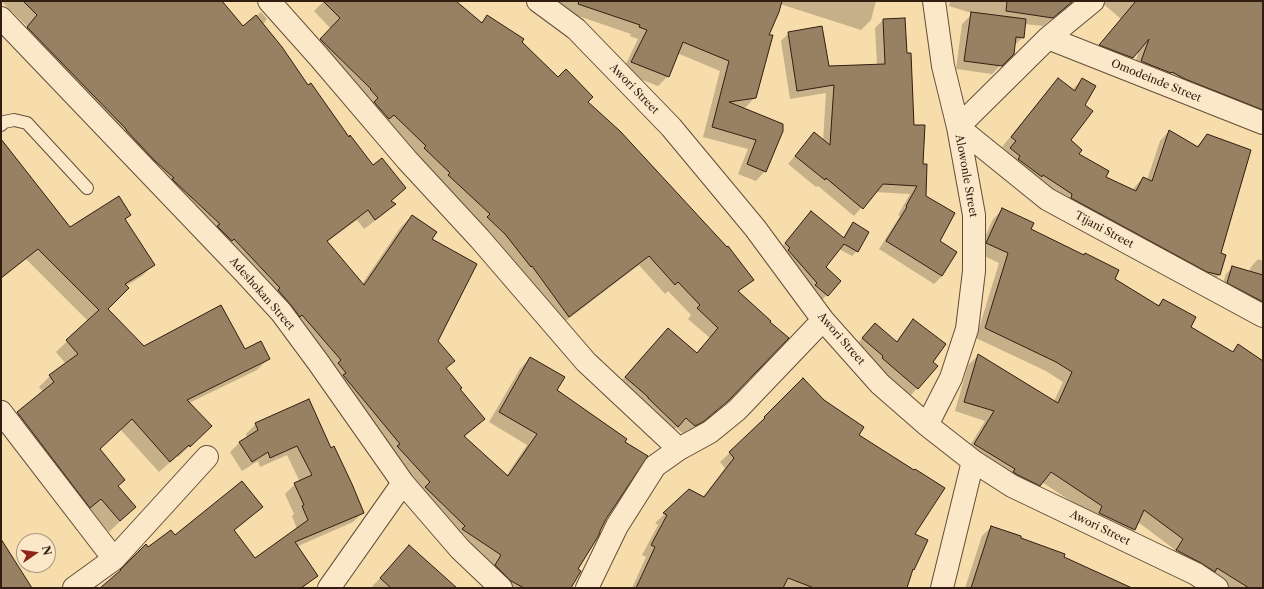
<!DOCTYPE html>
<html>
<head>
<meta charset="utf-8">
<style>
  body { margin:0 }
  #map { position:relative; width:1264px; height:589px; overflow:hidden; background:#f7dcac; font-family:"Libre Caslon Text",serif }
  canvas { display:block }
  .frame { position:absolute; inset:0; border:2px solid #321d11; pointer-events:none }
  .north { position:absolute; left:16px; top:533px; width:40px; height:40px; box-sizing:border-box; background:#fae8c9; border:1px solid #aa977f; border-radius:50%; rotate:77deg; font-size:11px; font-weight:700; line-height:16px; text-align:center; color:#321d11 }
  .north::after { content:''; display:block; margin:auto; width:14px; height:18px; background:#8f2418; clip-path:polygon(50% 0,100% 100%,50% 72%,0 100%) }
</style>
</head>
<body>
<div id="map">
<canvas width="1264" height="589"></canvas>
<div class="frame"></div>
<div class="north">N</div>
</div>
<script>
const context = document.querySelector('canvas').getContext('2d');
context.lineJoin = 'round';
function fillPath(path, color) { context.fillStyle = color; context.fill(path, 'evenodd'); }
const toPath = rows => new Path2D(rows.map(r => 'M' + r).join(''));
function strokePath(path, color, width, dash) { context.strokeStyle = color; context.lineWidth = width; context.lineCap = dash ? 'butt' : 'round'; context.setLineDash(dash || []); context.stroke(path); }
function write(font, color, halo, rows, align = 'center') {
  context.font = font + ' "Libre Caslon Text",serif'; context.lineWidth = 3; context.setLineDash([]); context.textBaseline = 'middle'; context.strokeStyle = halo; context.fillStyle = color; for (const [text, x, y, turn = 0] of rows) {
    context.save(); context.translate(x, y); context.rotate((+turn || 0) * Math.PI / 180); context.textAlign = isNaN(turn) ? turn : align; if (halo) context.strokeText(text, 0, 0); context.fillText(text, 0, 0); context.restore();
  }
}
fillPath(toPath([
  [1,1,220,1,242,27,261,12,267,19,227,73,308,86,349,138,373,166,404,188,390,202,394,204,384,214,364,229,357,220,327,242,362,284,401,227,412,216,430,240,437,341,453,361,445,369,459,389,483,419,464,437,506,476,527,445,489,422,520,369,530,358,556,390,624,442,606,519,577,569,569,588,497,588,452,540,333,386,17,38,28,27],
  [324,1,454,1,481,23,488,17,521,42,558,78,587,102,752,280,738,292,728,400,717,410,692,431,685,435,676,428,668,436,616,387,658,339,696,354,710,338,688,319,691,315,668,291,665,294,639,265,559,326,311,49,331,29,314,11],
  [550,1,876,1,871,20,861,30,780,4,767,37,755,97,746,107,740,108,782,125,765,171,756,181,738,174,748,149,703,137,720,71,677,53,668,76,658,86,622,72,638,39,630,36,631,34,549,6],
  [950,1,1074,1,1043,26,1025,24,1023,37,1014,46,1013,53,992,74,956,69,962,24,971,15,978,15,949,6],
  [1100,1,1263,1,1263,124,1133,70,1140,47,1123,66,1092,54,1121,19],
  [883,20,906,54,913,126,922,165,925,197,939,242,942,276,934,284,879,249,900,216,898,215,910,194,875,192,854,216,818,186,816,187,788,164,814,133,823,141,826,93,790,99,781,41,789,33,828,68,877,65,875,28],
  [1082,79,1084,105,1069,140,1078,155,1105,177,1132,190,1143,178,1147,180,1160,141,1169,131,1196,147,1208,135,1219,254,1225,256,1219,275,1210,284,1197,281,1001,158,1007,151,1002,147,1049,89,1059,80,1072,90],
  [1,158,70,228,130,215,124,220,154,264,142,276,126,286,107,309,144,348,244,350,268,359,257,370,189,403,199,437,178,457,177,456,159,472,120,429,99,449,117,486,135,507,109,532,89,509,6,424,18,413,43,392,39,387,50,376,66,364,56,352,88,321,26,259,1,279],
  [1003,209,1030,230,1157,306,1163,300,1189,328,1232,352,1238,346,1263,362,1263,588,1224,588,1167,560,1174,549,1138,522,1135,529,1125,539,1093,516,1042,482,1030,495,965,454,985,421,955,411,968,365,978,356,1054,401,1063,382,1046,371,976,338,999,263,978,253,993,219],
  [811,212,843,238,848,229,853,224,857,251,852,256,839,249,824,267,840,281,822,300,781,248],
  [1258,259,1263,261,1263,313,1221,290,1226,274,1233,267,1249,272,1251,267],
  [913,320,932,362,937,366,910,396,876,366,855,346,868,332,896,342,906,328],
  [803,380,858,435,914,534,927,540,913,569,911,572,906,588,632,588,646,557,642,555,658,525,655,523,690,490,703,497,725,468,720,462,756,428,755,427],
  [256,424,330,449,363,512,353,522,296,547,317,575,303,588,102,588,112,579,131,559,148,549,175,537,261,507,251,517,234,531,254,559,297,529,292,516,294,514,285,494,295,484,300,482,287,455,260,467,258,461,242,471,230,452,240,442,247,438,246,434],
  [991,527,1063,558,1126,588,965,588,982,536],
  [409,546,456,588,371,588]
]), '#0003');
const building = toPath([
  [23,1,222,1,243,26,256,15,282,47,308,85,311,83,349,137,350,135,373,165,382,158,406,188,391,201,396,204,375,220,368,210,327,241,364,285,412,215,437,232,432,239,477,264,438,341,455,361,446,368,462,388,460,389,485,419,464,436,508,476,537,434,499,412,530,357,565,377,557,390,627,439,625,442,648,456,606,519,600,531,600,532,599,535,578,569,581,571,571,588,524,588,511,581,495,565,501,555,462,529,465,526,425,487,430,482,397,446,400,444,343,375,346,373,338,363,341,360,302,315,300,317,290,304,278,290,280,288,234,239,232,241,217,226,220,224,174,181,172,179,174,178,154,160,126,130,126,129,27,27,37,15,23,1],
  [323,1,456,1,482,23,487,15,524,39,522,42,558,77,566,69,593,97,588,102,620,131,727,247,728,246,754,280,738,291,771,321,770,322,789,338,728,401,703,422,695,426,686,418,678,427,648,398,648,397,625,377,668,328,697,353,718,328,697,308,700,305,678,282,675,285,649,256,569,317,532,266,531,267,505,234,487,217,490,214,448,175,450,173,424,148,426,146,394,115,389,119,374,102,378,98,370,89,371,89,320,39,340,18,323,1],
  [579,1,782,1,779,12,769,35,773,35,756,98,729,102,783,124,783,131,766,172,747,164,756,140,712,127,729,61,683,42,669,77,631,62,647,30,639,27,640,25,578,4,579,1],
  [1007,1,1073,1,1053,18,1006,11,1007,1],
  [1136,1,1263,1,1263,110,1185,79,1172,72,1171,73,1143,62,1141,61,1149,39,1133,58,1099,45,1136,1],
  [971,12,1026,19,1024,38,1016,37,1014,54,1002,66,964,61,971,12],
  [905,18,907,53,911,53,914,125,925,125,923,164,927,164,926,196,955,213,940,241,957,252,942,276,886,241,907,207,906,206,917,186,883,184,863,209,826,178,825,180,795,156,814,132,830,145,834,85,797,91,788,32,822,26,829,66,885,64,883,19,905,18],
  [1058,78,1075,91,1082,78,1096,86,1085,105,1093,111,1071,140,1082,150,1079,154,1109,171,1106,177,1136,191,1143,177,1152,181,1169,130,1198,147,1207,134,1251,150,1221,253,1226,255,1220,275,1207,272,1071,198,1072,194,1043,175,1042,177,1018,159,1020,156,1010,148,1016,141,1011,137,1058,78],
  [1,139,70,227,119,196,131,215,125,219,155,265,125,284,129,288,108,309,144,346,221,305,245,349,261,341,270,359,187,400,212,426,190,447,189,445,170,462,132,419,100,449,125,480,118,486,136,507,120,521,101,499,90,508,17,412,54,382,49,375,78,354,66,340,99,310,38,249,1,278,1,139],
  [1002,208,1034,223,1031,229,1084,255,1085,253,1119,270,1115,279,1159,306,1163,299,1196,317,1191,327,1233,352,1238,344,1263,361,1263,588,1249,588,1217,568,1215,572,1201,563,1176,550,1183,539,1144,510,1135,530,1099,513,1102,506,1051,472,1040,486,1018,475,1013,472,1015,469,974,444,994,411,964,402,978,354,1058,403,1072,372,1056,362,985,328,1008,253,986,243,1002,208],
  [811,211,844,238,853,222,869,232,858,252,844,244,826,267,841,281,828,296,815,285,817,283,788,250,790,248,785,243,811,211],
  [1232,266,1263,275,1263,302,1227,283,1232,266],
  [913,319,946,344,933,362,938,366,918,389,882,358,883,356,862,338,875,323,897,342,913,319],
  [803,378,824,400,864,427,859,435,914,470,915,469,945,488,915,534,928,540,914,570,913,569,907,588,814,588,788,578,783,588,636,588,655,547,651,545,667,515,663,513,689,489,704,497,734,458,729,452,765,418,764,417,803,378],
  [309,399,331,448,334,446,352,484,364,513,295,542,318,576,301,588,100,588,121,570,120,570,146,544,148,547,171,530,175,535,242,481,263,507,234,530,255,558,308,520,302,506,304,505,294,483,312,475,297,446,270,458,268,452,252,462,239,442,258,430,255,423,309,399],
  [991,526,1021,536,1021,538,1065,554,1064,557,1132,588,971,588,991,526],
  [1,539,32,588,1,588,1,539],
  [409,545,457,588,391,588,380,578,409,545]
]);
fillPath(building, '#988062');
strokePath(building, '#321d11', 1);
const lane = toPath([
  [1,125,4,122,14,120,27,123,87,188]
]);
const street = toPath([
  [269,1,319,57,407,160,480,239,586,362,679,449],
  [538,1,576,29,671,127,755,228,823,320,880,384,927,425,973,461,1012,486,1196,574,1217,588],
  [1,18,244,272,281,312,318,362,403,483,460,549,501,588],
  [1048,38,1263,123],
  [958,127,1047,199,1263,316],
  [958,127,1048,38,1093,1],
  [1,412,114,559],
  [927,425,951,378,967,329,974,271,974,215,958,127,943,66,934,1],
  [74,588,114,559,207,457],
  [329,588,403,483],
  [587,588,617,526,655,466,679,449,710,432,737,410,823,320],
  [942,588,973,461]
]);
strokePath(lane, '#634d38', 14);
strokePath(street, '#634d38', 24);
strokePath(lane, '#fae8c9', 12);
strokePath(street, '#fae8c9', 22);
write('11px', '#321d11', '#fae8c9', [
  ["Omodeinde Street",1156,81,22],
  ["Awori Street",634,89,46],
  ["Alowonle Street",966,176,80],
  ["Tijani Street",1104,230,28],
  ["Adeshokan Street",262,294,49],
  ["Awori Street",841,339,49],
  ["Awori Street",1100,528,26]
]);
</script>
</body>
</html>
